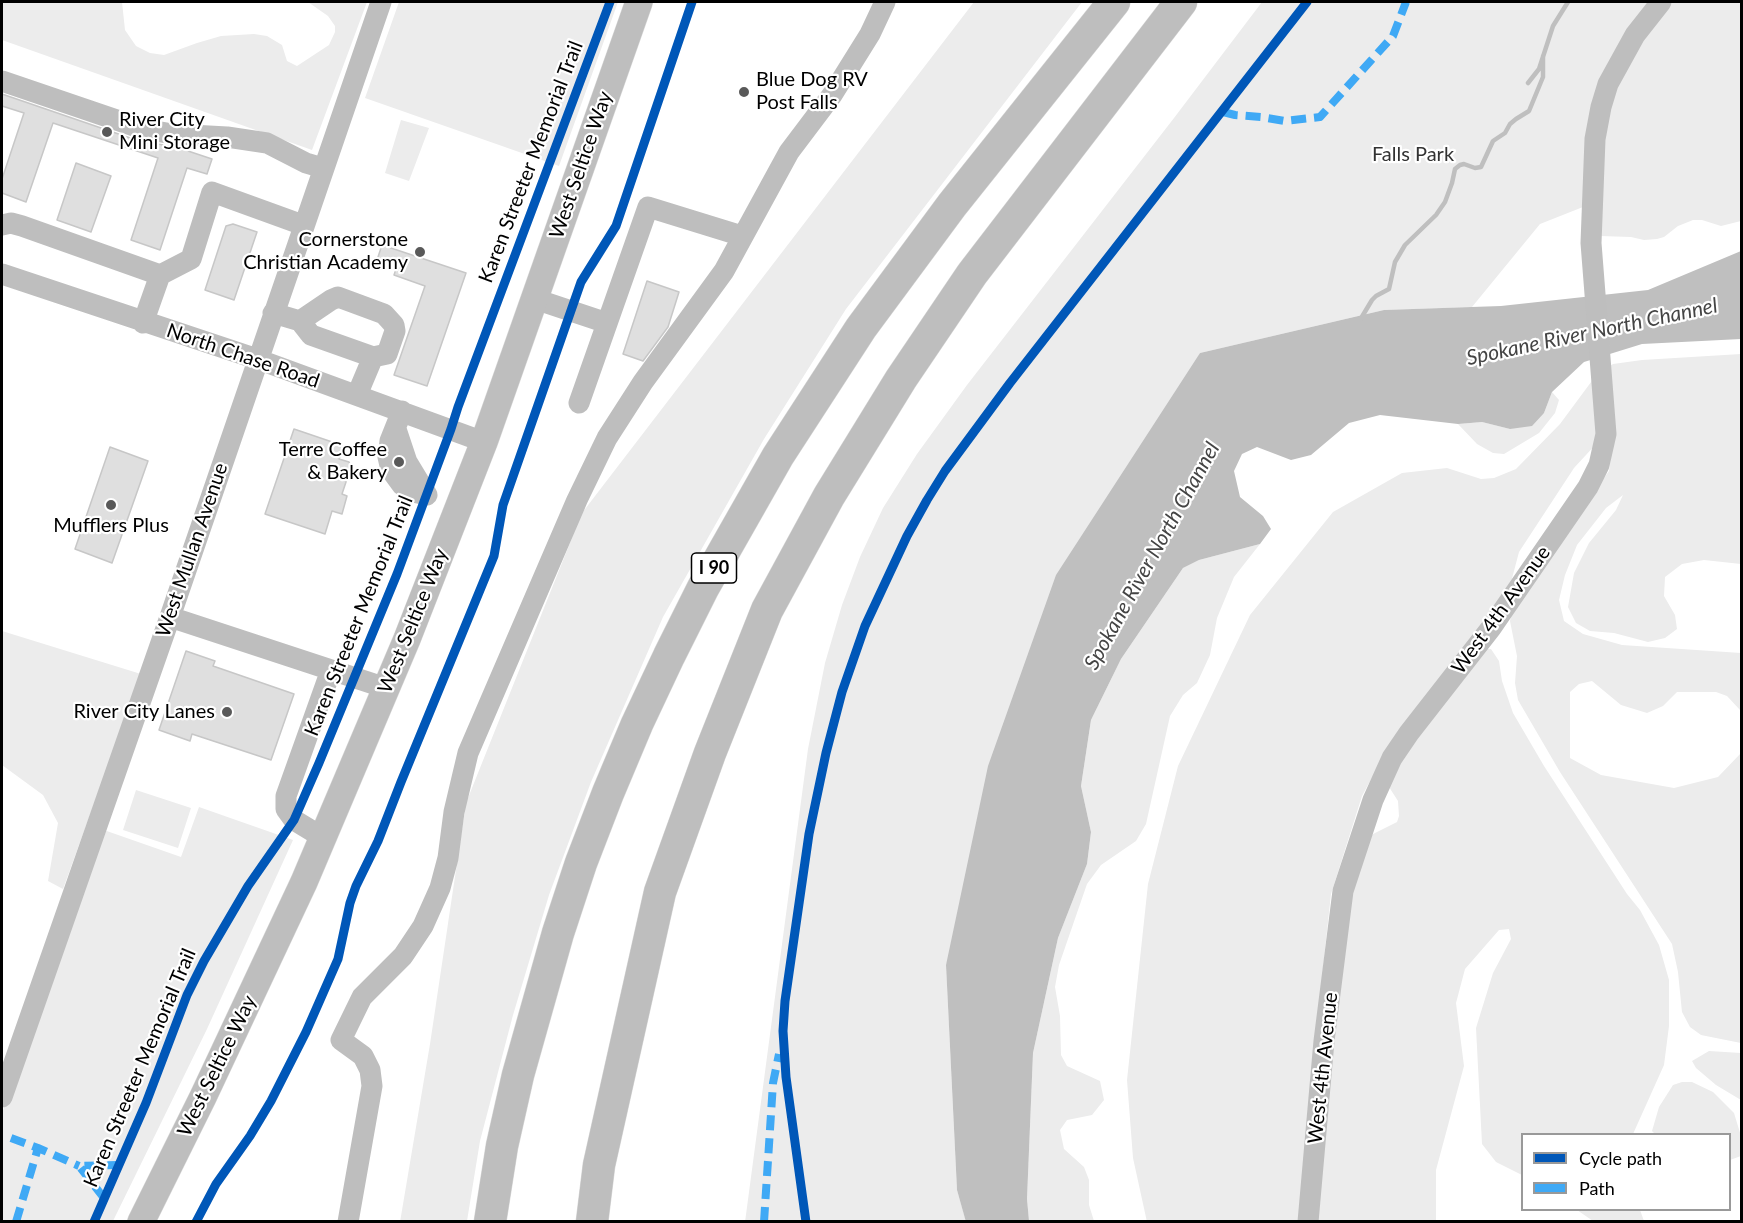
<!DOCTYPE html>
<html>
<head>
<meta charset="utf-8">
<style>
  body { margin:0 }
  #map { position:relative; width:1743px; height:1223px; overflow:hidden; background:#fff; font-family:Lato,sans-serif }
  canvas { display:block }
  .frame { position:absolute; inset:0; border:3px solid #000; pointer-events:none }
  .legend { position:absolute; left:1521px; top:1133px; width:210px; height:78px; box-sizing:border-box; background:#fff; border:2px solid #999; margin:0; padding:8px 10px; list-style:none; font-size:18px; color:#000 }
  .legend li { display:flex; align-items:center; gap:12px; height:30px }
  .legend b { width:30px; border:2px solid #999 }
</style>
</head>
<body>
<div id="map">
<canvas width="1743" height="1223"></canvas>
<div class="frame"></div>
<ul class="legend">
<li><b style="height:8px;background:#0057b8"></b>Cycle path</li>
<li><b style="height:8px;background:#3fa9f5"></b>Path</li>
</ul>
</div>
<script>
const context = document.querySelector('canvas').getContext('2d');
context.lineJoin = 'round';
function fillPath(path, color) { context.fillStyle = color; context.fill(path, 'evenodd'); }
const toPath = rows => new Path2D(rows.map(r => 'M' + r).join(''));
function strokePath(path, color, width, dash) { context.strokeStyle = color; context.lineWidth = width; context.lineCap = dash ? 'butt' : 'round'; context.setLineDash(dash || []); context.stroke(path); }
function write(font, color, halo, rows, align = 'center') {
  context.font = font + ' Lato,sans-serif'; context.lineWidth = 4.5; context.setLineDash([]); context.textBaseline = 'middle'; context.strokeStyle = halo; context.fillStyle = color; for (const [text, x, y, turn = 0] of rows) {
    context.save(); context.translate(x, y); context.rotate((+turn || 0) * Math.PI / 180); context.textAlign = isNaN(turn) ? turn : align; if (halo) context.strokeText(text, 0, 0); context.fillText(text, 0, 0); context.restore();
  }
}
fillPath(toPath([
  [2,2,122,2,125,30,136,46,150,53,164,55,197,43,221,36,254,34,267,36,282,45,287,61,297,66,329,45,335,32,335,26,328,16,308,2,367,2,312,150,2,40],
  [399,2,618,2,559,166,365,98],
  [974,2,1082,2,846,309,764,439,663,617,591,782,549,895,513,1015,480,1141,467,1221,400,1222,430,1044,466,803,582,513],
  [1262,2,1741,2,1741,221,1721,226,1702,220,1693,220,1678,226,1664,237,1657,239,1644,240,1631,237,1600,236,1583,207,1540,224,1472,307,1384,310,1200,353,946,965,957,1190,966,1221,745,1222,808,749,825,663,842,605,860,557,883,508,917,454,967,385,1174,118],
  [401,120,429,128,409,181,385,173],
  [1741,354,1741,564,1704,560,1682,564,1665,577,1664,596,1675,615,1677,629,1665,638,1648,642,1614,633,1590,631,1576,623,1568,607,1574,573,1589,543,1616,510,1623,495,1606,508,1577,545,1565,575,1559,600,1564,621,1583,634,1622,645,1741,653,1741,715,1740,710,1727,696,1716,692,1677,692,1663,706,1647,713,1621,705,1592,681,1579,684,1570,692,1570,758,1601,775,1674,788,1718,777,1741,753,1741,1043,1701,1035,1690,1027,1682,1012,1678,972,1672,944,1560,772,1518,700,1515,683,1517,656,1510,621,1512,609,1609,471,1613,442,1597,443,1574,468,1519,552,1510,586,1382,759,1362,796,1331,894,1314,1051,1299,1221,1147,1222,1133,1158,1127,1080,1148,884,1178,766,1250,615,1333,512,1402,473,1447,468,1481,479,1494,478,1516,469,1560,424,1597,374,1613,364,1642,360],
  [1552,392,1559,400,1555,413,1539,433,1504,454,1493,453,1477,444,1458,424,1482,422,1510,429,1544,413],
  [1260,544,1234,577,1217,618,1210,655,1197,683,1183,695,1170,716,1146,824,1136,841,1101,865,1087,884,1059,965,1055,987,1060,1016,1061,1055,1067,1066,1100,1081,1104,1100,1092,1115,1067,1120,1060,1130,1064,1149,1084,1167,1089,1180,1089,1205,1094,1221,1029,1222,1027,1199,1033,1053,1058,938,1087,864,1091,832,1081,786,1091,720,1121,659,1183,568,1199,560],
  [2,631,141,674,63,889,48,881,58,823,43,795,2,765],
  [1484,649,1491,649,1499,661,1502,681,1513,713,1544,766,1627,894,1640,910,1659,945,1669,980,1669,1026,1664,1065,1633,1134,1522,1134,1522,1175,1496,1162,1482,1144,1476,1028,1493,973,1511,939,1509,929,1499,930,1465,969,1456,1003,1464,1066,1436,1170,1436,1221,1315,1222,1348,897,1362,849,1373,834,1397,822,1399,816,1398,801,1389,787,1392,771],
  [136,790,191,808,178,848,123,830],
  [199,807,293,840,207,1029,113,1221,2,1222,2,1113,101,829,181,857],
  [1709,1051,1741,1053,1741,1100,1716,1085,1696,1068,1692,1061],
  [1682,1082,1692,1082,1713,1092,1734,1113,1741,1136,1741,1156,1730,1160,1730,1134,1655,1134,1652,1131,1659,1107,1673,1085],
  [1577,1210,1640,1210,1644,1221,1593,1221]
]), '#ececec');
fillPath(toPath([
  [1741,251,1741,339,1642,344,1584,362,1552,392,1544,413,1532,426,1510,429,1482,422,1458,424,1380,415,1349,423,1311,455,1291,460,1257,447,1242,454,1234,471,1240,497,1263,516,1271,529,1260,544,1199,560,1183,568,1121,659,1091,720,1081,786,1091,832,1087,864,1058,938,1033,1053,1027,1199,1029,1221,966,1222,957,1190,946,965,988,766,1056,575,1200,353,1384,310,1501,306,1648,290]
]), '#bfbfbf');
strokePath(toPath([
  [1528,83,1539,69,1553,26,1568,2],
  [1360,320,1372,300,1376,296,1389,289,1395,262,1405,245,1436,215,1445,202,1452,183,1455,169,1460,165,1464,164,1475,168,1481,167,1493,141,1505,133,1510,124,1516,119,1529,111,1543,77,1543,56]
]), '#bfbfbf', 4.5);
const building = toPath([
  [2,94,139,141,176,147,212,159,207,174,187,168,160,250,131,240,158,158,53,123,26,202,2,193,2,179,24,113,2,106,2,94],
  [76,163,111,176,91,232,57,220,76,163],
  [233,224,257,232,234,300,205,290,226,226,233,224],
  [382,245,466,273,427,386,394,375,425,286,394,275,396,269,376,263,382,245],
  [647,281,679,292,668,327,643,361,623,354,647,281],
  [294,429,344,446,339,459,349,462,351,467,342,494,347,496,342,514,332,511,325,534,265,514,294,429],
  [110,447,148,461,112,563,75,549,110,447],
  [186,651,215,661,213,666,294,694,271,760,192,734,190,741,159,730,186,651]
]);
fillPath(building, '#dfdfdf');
strokePath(building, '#c7c7c7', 1.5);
const major = toPath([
  [141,1222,203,1097,304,882,407,639,484,442,639,2]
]);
const highway = toPath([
  [490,1222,502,1146,518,1075,558,933,581,863,608,793,637,724,669,656,703,588,778,456,861,328,952,205,1114,2],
  [592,1222,599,1165,660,892,710,753,767,610,829,496,901,379,972,274,1181,2]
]);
strokePath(major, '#dbdbdb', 28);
strokePath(highway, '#dbdbdb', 33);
strokePath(toPath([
  [2,81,143,129,173,134,227,137,267,143,306,163,323,168],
  [2,225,11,223,22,226,160,275],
  [2,274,257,359,484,442],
  [535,299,607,323],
  [273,313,300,321,311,335,373,357,387,354,395,331,394,325,384,314,338,297,331,300,300,321],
  [143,323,160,275,191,259,212,192,303,225],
  [357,395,373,357],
  [579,403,648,207,742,236],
  [396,429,407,462,427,495,413,492,402,485,391,470,388,457,390,441,402,411],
  [170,617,386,688],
  [322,837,294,820,286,809,286,796,331,670],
  [2,1097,170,617,381,2],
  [348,1222,372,1086,370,1070,363,1056,341,1040,362,997,403,956,423,926,440,888,448,858,454,812,468,753,577,500,607,438,643,382,724,271,789,152,832,95,870,34,885,2],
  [1308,1222,1324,1041,1343,891,1373,800,1392,758,1409,733,1491,628,1588,487,1599,465,1606,434,1591,243,1595,139,1601,107,1608,84,1635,35,1661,2]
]), '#bebebe', 21);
strokePath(major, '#bebebe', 27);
strokePath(highway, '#bebebe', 32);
strokePath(toPath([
  [1223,112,1235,115,1261,117,1285,121,1320,117,1393,36,1406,2],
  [11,1138,38,1148,79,1166],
  [104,1198,79,1166,118,1165],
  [16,1222,38,1148],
  [764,1222,773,1083,779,1054]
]), '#3fa9f5', 8, [15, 8]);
strokePath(toPath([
  [94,1222,146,1103,187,995,204,961,248,886,294,820,319,763,397,574,451,429,458,407,610,2],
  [196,1222,216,1184,250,1136,271,1101,306,1032,338,959,350,903,356,886,378,841,401,782,494,556,503,505,581,282,616,226,692,2],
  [806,1222,786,1077,783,1031,785,1001,809,834,826,753,842,692,865,626,907,536,927,500,945,471,1010,383,1307,2]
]), '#0057b8', 9);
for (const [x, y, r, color] of [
  [744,92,6,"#595959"],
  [107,132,6,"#595959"],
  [420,252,6,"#595959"],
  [399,462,6,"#595959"],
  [111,505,6,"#595959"],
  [227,712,6,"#595959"]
]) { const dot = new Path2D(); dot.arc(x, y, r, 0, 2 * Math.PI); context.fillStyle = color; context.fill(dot); strokePath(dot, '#fff', 2); }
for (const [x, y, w] of [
  [714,568,45]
]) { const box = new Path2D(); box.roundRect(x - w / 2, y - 15, w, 30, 4.5); context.fillStyle = '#fff'; context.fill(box); strokePath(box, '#000', 1.5); }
write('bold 18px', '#000', null, [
  ["I 90",714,568]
]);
write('20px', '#000', '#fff', [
  ["Blue Dog RV",756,80,"left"],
  ["Post Falls",756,103,"left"],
  ["River City",119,120,"left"],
  ["Mini Storage",119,143,"left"],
  ["Cornerstone",408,240],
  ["Christian Academy",408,263],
  ["Terre Coffee",387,450],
  ["& Bakery",387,473],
  ["Mufflers Plus",111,526,"center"],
  ["River City Lanes",215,712]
], 'right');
write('20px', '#333', '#fff', [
  ["Falls Park",1413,155]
]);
write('20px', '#000', '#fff', [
  ["Karen Streeter Memorial Trail",531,162,-69],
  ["West Seltice Way",581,165,-71],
  ["North Chase Road",243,356,19],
  ["West Mullan Avenue",192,550,-71],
  ["West 4th Avenue",1501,610,-54],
  ["Karen Streeter Memorial Trail",359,616,-68],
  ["West Seltice Way",413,621,-68],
  ["West Seltice Way",217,1066,-64],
  ["Karen Streeter Memorial Trail",140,1068,-67],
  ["West 4th Avenue",1323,1068,-84]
]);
write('italic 21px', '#444', '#fff', [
  ["Spokane River North Channel",1592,332,-12],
  ["Spokane River North Channel",1152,556,-61]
]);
</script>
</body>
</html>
